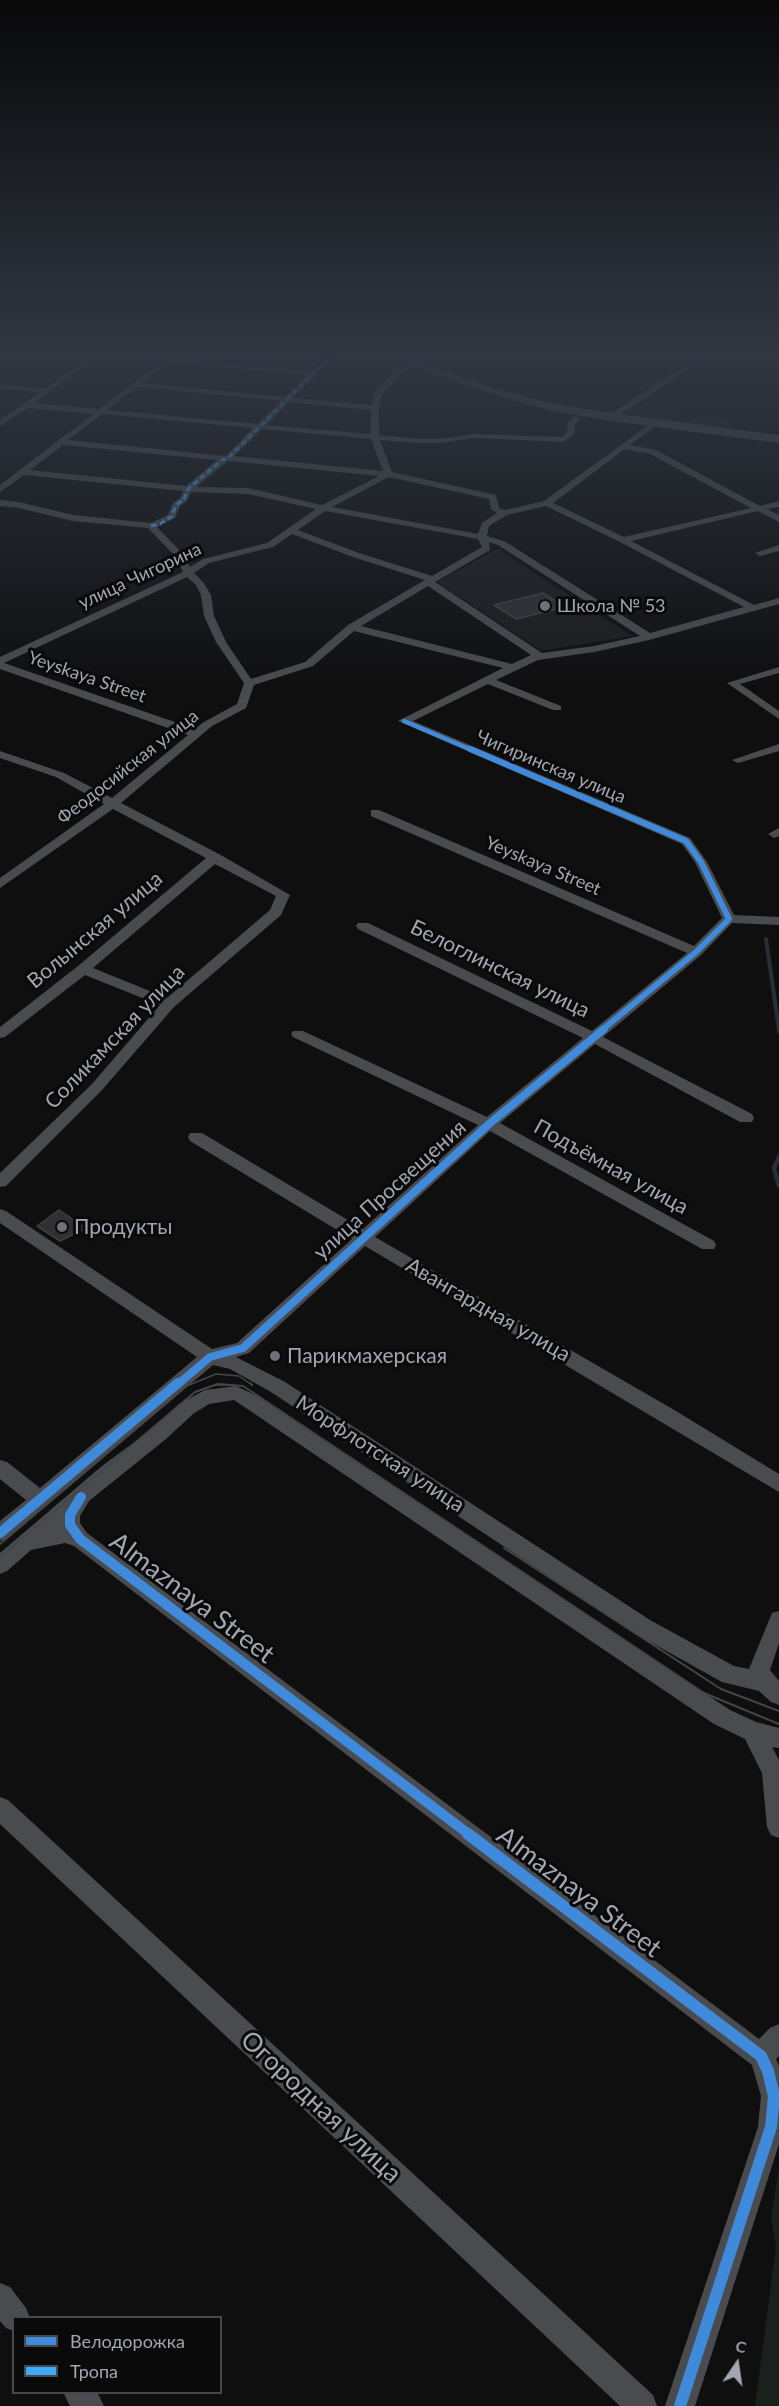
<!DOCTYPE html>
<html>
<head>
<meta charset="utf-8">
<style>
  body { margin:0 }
  #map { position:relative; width:779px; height:2406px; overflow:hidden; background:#0f0f10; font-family:Lato,sans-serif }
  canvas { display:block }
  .legend { position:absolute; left:12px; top:2316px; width:210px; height:78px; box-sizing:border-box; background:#0a0a0b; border:2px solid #46484d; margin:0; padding:8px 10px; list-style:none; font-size:18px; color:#a1a6b1 }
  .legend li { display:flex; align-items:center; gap:12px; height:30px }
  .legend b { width:30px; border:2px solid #46484d }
  .north { position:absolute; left:707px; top:2334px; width:60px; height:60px; -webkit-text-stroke:4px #0a0a0b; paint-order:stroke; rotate:13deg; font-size:16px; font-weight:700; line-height:24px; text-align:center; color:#a1a6b1 }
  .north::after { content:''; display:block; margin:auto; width:21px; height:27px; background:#a1a6b1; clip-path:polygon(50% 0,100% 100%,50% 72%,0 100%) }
</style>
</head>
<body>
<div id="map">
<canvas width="779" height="2406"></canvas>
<ul class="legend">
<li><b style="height:8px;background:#408adc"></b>Велодорожка</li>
<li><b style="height:8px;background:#3fa9f5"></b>Тропа</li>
</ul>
<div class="north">С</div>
</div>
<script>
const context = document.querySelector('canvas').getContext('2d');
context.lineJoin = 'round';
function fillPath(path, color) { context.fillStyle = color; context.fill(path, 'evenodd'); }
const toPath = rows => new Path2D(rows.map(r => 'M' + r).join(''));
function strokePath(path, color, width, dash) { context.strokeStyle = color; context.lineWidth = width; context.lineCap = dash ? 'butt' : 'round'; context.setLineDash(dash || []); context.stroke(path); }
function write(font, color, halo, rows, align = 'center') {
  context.font = font + ' Lato,sans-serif'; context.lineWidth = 6; context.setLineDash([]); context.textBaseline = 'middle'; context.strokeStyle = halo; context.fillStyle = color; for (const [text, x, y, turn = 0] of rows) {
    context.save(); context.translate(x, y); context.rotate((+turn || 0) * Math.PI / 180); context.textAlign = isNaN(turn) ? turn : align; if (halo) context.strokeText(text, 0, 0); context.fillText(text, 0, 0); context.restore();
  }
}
fillPath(toPath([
  [497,549,632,636,541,651,437,582]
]), '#1c1c1e');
fillPath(toPath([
  [651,404,666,406,679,415,668,421,629,414,630,410,635,406],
  [713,416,731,421,735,429,684,423,689,419,696,417],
  [779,2168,779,2406,755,2406,776,2247,771,2217]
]), '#1a201a');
strokePath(toPath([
  [766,939,779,1030]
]), '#272f34', 4);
strokePath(toPath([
  [779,1029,779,1031],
  [779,1157,774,1168,779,1186]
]), '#272f34', 4.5);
const building = toPath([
  [543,593,565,607,516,619,494,605,543,593],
  [59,1210,86,1228,60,1241,37,1226,59,1210]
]);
fillPath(building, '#303032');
strokePath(building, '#3f4044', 1.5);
fillPath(toPath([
  [90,356,99,356,34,403,99,409,168,356,177,356,173,359,312,371,327,356,335,356,293,398,372,405,375,392,397,368,415,362,418,366,403,372,382,395,379,408,379,435,417,439,440,439,474,434,562,437,567,432,568,422,574,416,581,418,575,425,574,434,564,442,474,438,440,443,417,443,380,440,392,472,496,495,499,508,505,510,544,501,654,421,657,421,657,425,630,445,656,450,760,506,779,501,779,507,767,509,779,515,779,522,758,511,631,541,754,605,779,598,779,604,649,640,594,652,538,660,496,680,561,706,561,710,553,710,488,684,413,721,690,838,707,862,734,915,779,917,779,925,732,923,701,955,603,1037,752,1114,754,1118,752,1122,740,1122,595,1044,500,1123,714,1241,716,1245,714,1249,702,1249,490,1131,375,1237,676,1411,779,1474,779,1492,365,1246,249,1353,236,1357,285,1382,650,1620,734,1666,749,1669,772,1613,779,1611,779,1643,770,1670,779,1681,779,1705,771,1702,759,1691,722,1682,636,1634,271,1392,230,1369,213,1365,7,1539,0,1541,0,1521,26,1500,0,1479,0,1460,7,1462,40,1488,197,1357,0,1223,0,1209,6,1211,212,1349,237,1343,352,1239,190,1141,188,1137,190,1133,202,1133,363,1229,478,1125,293,1037,291,1034,293,1031,303,1031,487,1117,583,1038,358,929,356,926,358,923,368,923,592,1031,687,953,371,816,371,810,379,810,694,946,722,918,695,862,682,844,398,721,503,668,354,631,313,666,254,685,246,708,212,726,121,803,219,854,290,895,281,915,174,1007,102,1090,6,1186,0,1187,0,1173,92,1084,160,1005,85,975,5,1037,0,1038,0,1027,78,966,206,858,113,809,0,888,0,878,104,804,56,777,0,758,0,751,64,773,112,798,188,735,0,669,0,657,183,572,176,557,148,528,73,521,19,508,0,506,0,500,19,502,73,515,151,523,168,515,173,503,180,498,183,491,24,475,0,492,0,485,93,414,28,408,0,426,0,420,40,392,0,389,0,385,46,388,90,356],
  [168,363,308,375,285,397,142,383,168,363],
  [137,387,281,401,258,424,107,410,137,387],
  [289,402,371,410,371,434,266,425,289,402],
  [102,414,253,428,226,456,68,440,102,414],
  [262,429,371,439,383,471,234,456,262,429],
  [63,445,217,460,186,486,30,470,63,445],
  [625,449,650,454,751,508,624,537,553,503,625,449],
  [228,461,379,476,322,505,248,488,196,487,228,461],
  [389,477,489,499,491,509,497,513,482,523,478,534,332,507,389,477],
  [191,492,248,494,316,509,267,543,203,559,190,567,183,554,157,527,175,518,180,506,187,501,191,492],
  [546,506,620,542,744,607,650,633,504,541,487,536,489,526,507,515,546,506],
  [325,511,478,539,482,547,432,576,359,553,298,530,325,511],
  [292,534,353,557,425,580,348,625,305,662,251,679,226,642,214,616,211,595,203,582,194,573,209,563,273,547,292,534],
  [489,542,498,545,640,636,594,646,542,653,435,582,490,550,489,542],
  [187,577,196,585,201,595,204,616,216,642,244,683,237,704,204,722,195,729,4,663,187,577],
  [428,586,531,655,512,664,361,626,428,586],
  [215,864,276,896,270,910,167,998,93,968,215,864],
  [779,545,779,551,760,556,755,553,779,545],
  [779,667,779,673,740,684,779,711,779,719,727,683,779,667],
  [779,744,779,751,738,763,732,760,779,744],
  [779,828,779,836,774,838,768,834,779,828],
  [236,1386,255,1395,730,1710,756,1722,779,1728,779,1748,772,1747,779,1760,779,1838,771,1835,767,1827,762,1773,745,1739,714,1724,234,1400,209,1404,193,1414,166,1439,89,1501,80,1516,80,1523,87,1533,759,2039,770,2028,779,2024,779,2056,776,2059,779,2066,779,2144,695,2406,665,2406,758,2127,761,2096,752,2065,74,1546,65,1543,31,1550,7,1571,0,1574,0,1553,102,1466,152,1429,179,1404,205,1390,236,1386],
  [0,1797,8,1800,653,2395,657,2406,620,2406,0,1824,0,1797],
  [0,2283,10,2287,26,2308,30,2318,14,2318,14,2331,6,2328,0,2321,0,2283],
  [63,2392,97,2392,104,2406,70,2406,63,2392]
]), '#4a4b4f');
fillPath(toPath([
  [698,356,708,356,615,419,606,417,698,356]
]), '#46484a');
fillPath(toPath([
  [386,356,402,356,485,385,549,403,611,413,779,435,779,443,611,421,548,410,477,389,386,356]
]), '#46484a');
strokePath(toPath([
  [189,1385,216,1374,239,1376,252,1385],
  [215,1385,230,1385]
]), '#444648', 1.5);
strokePath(toPath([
  [250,1383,252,1385],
  [0,1544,190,1383],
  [504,1548,721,1689,779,1711],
  [0,1557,195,1392,218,1384,243,1386,704,1693,779,1724]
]), '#444648', 2);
strokePath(toPath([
  [151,526,160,524,172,516,176,505,184,499,188,489,222,460,228,458,331,356]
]), '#3fa9f5', 3, [6, 3]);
strokePath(toPath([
  [404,721,474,751]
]), '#408adc', 4.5);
strokePath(toPath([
  [470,749,686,841,701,862,729,919,696,952,602,1030]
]), '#408adc', 6);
strokePath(toPath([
  [177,1385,210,1357,243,1348,489,1124,604,1029]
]), '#408adc', 8);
strokePath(toPath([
  [81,1497,70,1515,70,1525,80,1539,470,1835],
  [0,1533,178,1383]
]), '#408adc', 10);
strokePath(toPath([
  [468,1834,761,2056,768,2071,774,2096,771,2127,680,2406]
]), '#408adc', 12);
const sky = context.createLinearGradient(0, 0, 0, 693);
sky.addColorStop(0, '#080809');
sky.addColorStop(0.51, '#313742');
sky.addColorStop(1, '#31374200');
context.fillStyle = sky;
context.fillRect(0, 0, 779, 693);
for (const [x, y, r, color] of [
  [545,606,6,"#6e7179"],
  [62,1227,6,"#6e7179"],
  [275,1356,6,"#6e7179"]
]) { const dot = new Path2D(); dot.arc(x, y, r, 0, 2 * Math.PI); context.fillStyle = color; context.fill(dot); strokePath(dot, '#0a0a0b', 2); }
write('18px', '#a1a6b1', '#0a0a0b', [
  ["улица Чигорина",140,576,-25],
  ["Yeyskaya Street",87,677,19],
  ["Феодосийская улица",128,767,-38],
  ["Чигиринская улица",551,767,23],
  ["Yeyskaya Street",543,866,23]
]);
write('18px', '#a1a6b1', '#0a0a0b', [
  ["Школа № 53",557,606]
], 'left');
write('21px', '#a1a6b1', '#0a0a0b', [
  ["Волынская улица",95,930,-40],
  ["Белоглинская улица",500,969,26],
  ["Соликамская улица",115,1037,-46],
  ["Подъёмная улица",611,1167,29],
  ["улица Просвещения",390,1190,-42],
  ["Авангардная улица",488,1310,30],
  ["Морфлотская улица",380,1454,33]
]);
write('21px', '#a1a6b1', '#0a0a0b', [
  ["Продукты",74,1227],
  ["Парикмахерская",287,1356]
], 'left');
write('26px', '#a1a6b1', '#0a0a0b', [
  ["Almaznaya Street",192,1598,37],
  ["Almaznaya Street",579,1892,37],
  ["Огородная улица",321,2107,43]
]);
</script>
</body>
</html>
